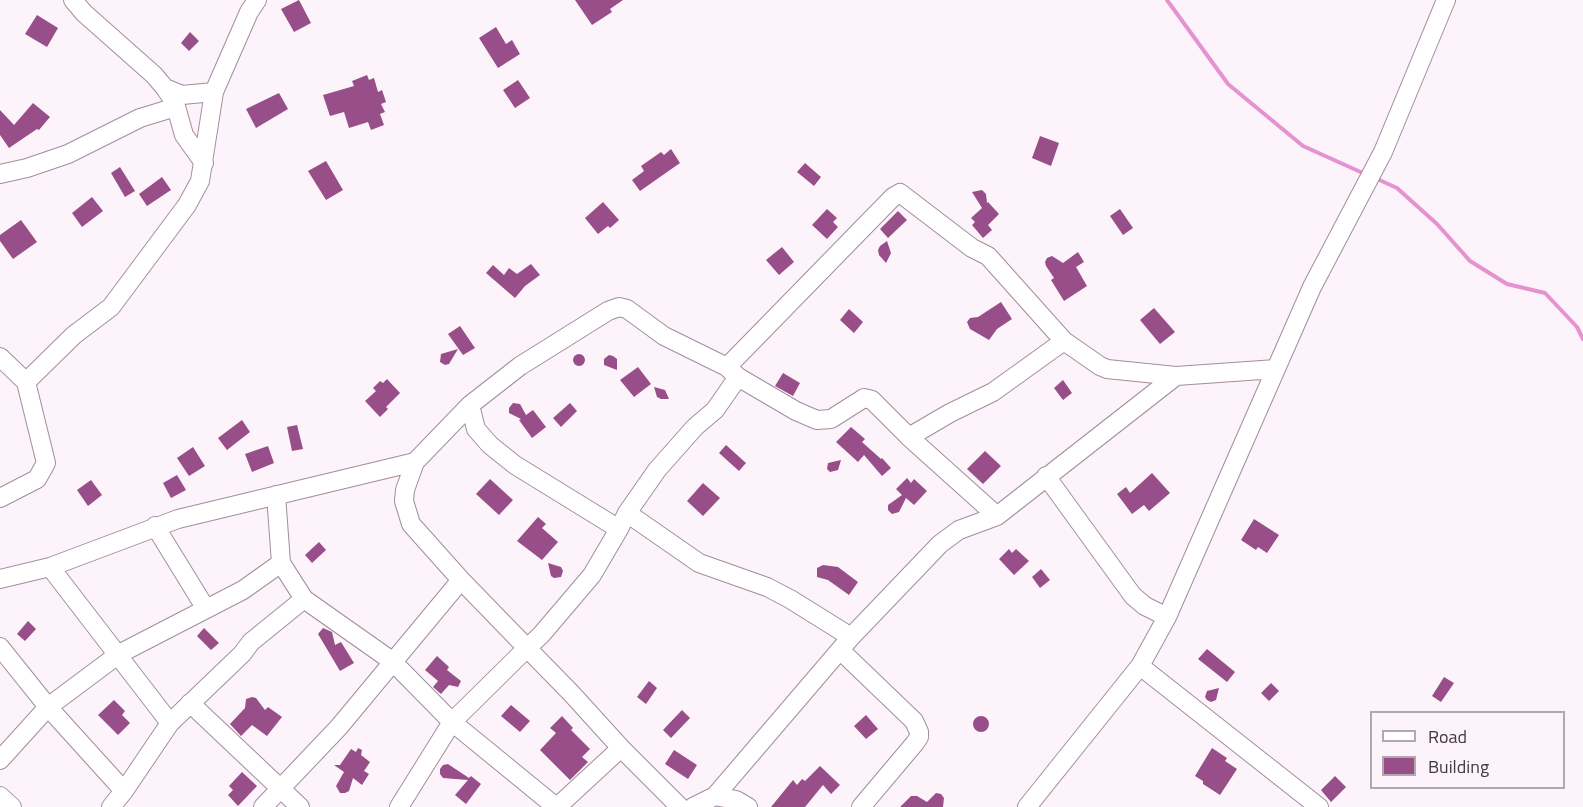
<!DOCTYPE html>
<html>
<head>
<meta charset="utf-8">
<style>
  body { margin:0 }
  #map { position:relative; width:1583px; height:807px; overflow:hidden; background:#fdf3fa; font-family:"Titillium Web",sans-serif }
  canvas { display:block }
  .legend { position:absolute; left:1370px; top:711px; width:195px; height:78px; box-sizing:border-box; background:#fdf3fa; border:2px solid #b2a8af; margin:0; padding:8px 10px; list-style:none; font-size:18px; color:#42383f }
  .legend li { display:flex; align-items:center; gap:12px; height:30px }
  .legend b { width:30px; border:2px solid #b2a8af }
</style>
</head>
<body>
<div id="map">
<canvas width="1583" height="807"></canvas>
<ul class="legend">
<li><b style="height:8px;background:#fff"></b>Road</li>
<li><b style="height:16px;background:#984e88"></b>Building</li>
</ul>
</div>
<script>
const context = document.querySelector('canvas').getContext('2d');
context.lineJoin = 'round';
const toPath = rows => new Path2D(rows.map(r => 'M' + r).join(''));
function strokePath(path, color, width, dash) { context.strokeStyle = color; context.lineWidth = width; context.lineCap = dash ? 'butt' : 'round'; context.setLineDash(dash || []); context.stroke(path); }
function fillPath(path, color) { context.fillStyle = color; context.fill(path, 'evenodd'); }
strokePath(toPath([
  [1167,0,1228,84,1303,146,1365,174],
  [1375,178,1397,188,1437,224,1470,261,1507,284,1545,293,1577,327,1583,339]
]), '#e493d0', 4);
fillPath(toPath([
  [299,0,311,23,294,32,281,9],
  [575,0,623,0,610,9,612,12,592,25],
  [37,15,58,28,47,47,25,34],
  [496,27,506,44,512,40,520,54,498,68,479,38],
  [190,32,199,41,189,51,181,43],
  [367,75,369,80,374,78,378,92,382,90,386,102,381,104,385,112,380,114,384,125,371,130,368,122,349,128,344,112,330,116,323,95,354,86,352,81],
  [518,80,530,98,515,108,503,90],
  [279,93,288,109,256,128,246,109],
  [33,103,50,117,39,130,37,129,9,148,0,135,0,110,14,125],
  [1040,136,1059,143,1051,166,1032,158],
  [671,149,680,163,640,191,632,180,644,171,641,166,661,152,664,155],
  [326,161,343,190,326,200,308,171],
  [805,163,821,177,814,186,797,172],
  [120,167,135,191,125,197,111,173],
  [162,177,171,190,147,206,139,194],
  [982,190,986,194,987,203,988,202,999,214,988,225,992,230,983,238,972,225,975,222,971,218,982,208,972,192],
  [92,197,103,211,82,227,72,213],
  [603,202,619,220,610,228,608,226,598,234,585,218],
  [827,209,837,218,833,222,838,227,827,239,812,225],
  [1120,209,1133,228,1123,235,1110,216],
  [898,211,907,220,888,238,880,229],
  [21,220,37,242,13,259,0,241,0,235],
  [887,241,891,253,886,263,879,255,878,250,880,246],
  [782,247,794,262,779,275,766,260],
  [1078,252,1084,262,1076,267,1087,286,1064,301,1051,280,1054,278,1046,266,1045,262,1047,258,1052,256,1063,263],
  [531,264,540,275,525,286,515,298,486,273,493,265,504,275,509,268,517,274],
  [1001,302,1012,319,997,329,989,340,970,329,967,322,970,318,978,317],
  [1154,308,1175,332,1160,344,1140,320],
  [849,309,863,322,854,333,840,320],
  [460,326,475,348,463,355,448,334],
  [458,349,449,364,445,365,440,362,441,354],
  '573 360a6 6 0 1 1 12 0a6 6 0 1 1-12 0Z',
  [609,355,613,356,617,359,617,370,604,365,604,359],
  [638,367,651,384,634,397,620,380],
  [783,373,800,383,793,396,775,386],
  [387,379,400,393,386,407,388,409,380,417,365,401,376,391,373,388,380,381,383,383],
  [1063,380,1072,393,1063,400,1054,388],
  [654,387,665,390,669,399,661,399,657,397],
  [513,403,520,404,526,415,533,410,546,427,532,438,519,420,521,419,509,413,509,408],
  [570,403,577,411,561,427,553,418],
  [242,420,250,432,227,450,218,438],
  [297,425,303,449,292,451,287,427],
  [851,427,865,439,862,442,881,459,882,458,891,468,882,476,864,455,858,462,836,442],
  [726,445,746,463,739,471,719,453],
  [268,446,274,463,252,472,245,454],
  [193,447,205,466,189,476,177,458],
  [985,451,1001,466,983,484,967,469],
  [841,460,838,470,830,472,827,469,828,463],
  [1152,473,1170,493,1149,511,1144,505,1132,514,1117,494,1126,487,1130,493],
  [177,475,186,490,171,498,163,483],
  [907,478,911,483,914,479,927,491,914,505,906,498,899,512,892,514,888,510,888,505,902,495,896,489],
  [490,479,513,500,499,515,476,494],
  [91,480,102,495,88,506,77,490],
  [703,483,720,498,703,516,687,501],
  [538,517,546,524,542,528,558,542,542,560,517,541],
  [1254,519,1279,535,1267,553,1258,547,1256,550,1241,540],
  [319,542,326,550,312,563,305,555],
  [1009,549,1012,553,1016,549,1029,561,1014,575,999,559],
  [548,563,561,567,563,571,561,577,554,578,551,576],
  [823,565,838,567,858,582,849,595,828,580,817,577,817,568],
  [1041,569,1050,580,1040,588,1032,577],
  [28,621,36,629,25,641,17,634],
  [204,628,219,643,211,650,197,636],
  [323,628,332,632,335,645,341,642,354,663,340,671,318,634],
  [1207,649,1235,672,1227,682,1198,659],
  [437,656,449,667,447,670,461,681,458,687,449,685,441,694,433,687,438,681,425,670],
  [1444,677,1454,683,1441,702,1432,696],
  [649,681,657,688,646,704,637,697],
  [1271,683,1279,691,1269,701,1261,693],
  [1219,688,1216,700,1211,702,1207,700,1205,697,1207,691],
  [252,697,256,698,265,710,268,707,282,717,267,736,252,725,241,736,230,724,245,708,246,699],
  [114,700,125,711,122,715,130,723,118,735,98,715],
  [511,705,530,721,520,732,501,716],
  [682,710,690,718,671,738,663,730],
  [866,715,878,729,866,739,854,726],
  [562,716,573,728,571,730,590,749,582,757,588,762,570,780,540,750,556,733,550,728],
  '973 724a8 8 0 1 1 16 0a8 8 0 1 1-16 0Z',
  [358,748,362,750,361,755,370,762,364,771,369,774,362,785,353,778,349,791,345,793,340,793,336,786,344,772,334,765,340,765,351,749,356,752],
  [1212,748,1227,758,1225,761,1237,769,1220,795,1203,784,1203,781,1195,776],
  [674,750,697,765,688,779,665,764],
  [448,764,469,778,471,776,481,784,466,804,455,795,468,780,443,778,440,774,440,769,443,765],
  [820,766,840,785,831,794,823,785,805,807,771,807,793,780,797,785,802,779,805,781],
  [242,772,257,786,238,806,228,795,233,790,229,786],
  [1335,776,1346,787,1331,802,1321,790],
  [936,793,941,794,944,798,943,807,900,807,911,796,917,796,927,802]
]), '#984e88');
const minor = toPath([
  [73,0,84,13,154,75,165,88,175,103,184,135,204,163],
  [165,88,182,95,214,92],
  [0,174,27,168,68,154,140,118,176,107],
  [0,357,26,382],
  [727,367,893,197,900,193,972,248,988,256,1064,341,1100,366,1107,369,1176,376,1276,369],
  [738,377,796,411,817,420,831,419,864,398,872,400,909,437,997,516],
  [470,405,476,429,490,445,515,465,619,529],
  [909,437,950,413,993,392,1064,341],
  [1046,476,1133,596,1145,606,1167,617],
  [0,498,37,479,46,463,26,382,74,335,111,307,187,205,200,181,214,92,249,12,257,0],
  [627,513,699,563,767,587,790,599,851,637],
  [155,526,206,609],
  [50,567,170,723],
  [0,579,50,567,178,519,415,462],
  [304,599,392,661,452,722,556,807],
  [0,647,48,707,124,791],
  [840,650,914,721,919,732,919,737,915,743,861,807],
  [1140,666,1319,807],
  [190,703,300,807],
  [0,760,48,707,119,654,243,590,281,563],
  [0,796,12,807],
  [715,796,736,800,748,807],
  [111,807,124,791,170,723,242,654,251,642,304,599,281,563,276,495],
  [263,807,339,727,461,580],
  [399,807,452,722,527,648,541,635,592,575,619,529,627,513,657,470,695,427,715,410,738,377,727,367,664,336,627,309,619,307,608,311,520,366,470,405,415,462,405,490,404,501,411,524,461,580,527,648,571,693,621,748,680,807],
  [557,807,621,748],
  [693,807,715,796,851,637,940,544,959,530,997,516,1176,376],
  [1027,807,1140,666,1167,617,1312,287,1383,152,1446,0]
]);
strokePath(minor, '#a38d9d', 20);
strokePath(minor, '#fff', 18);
</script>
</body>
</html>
